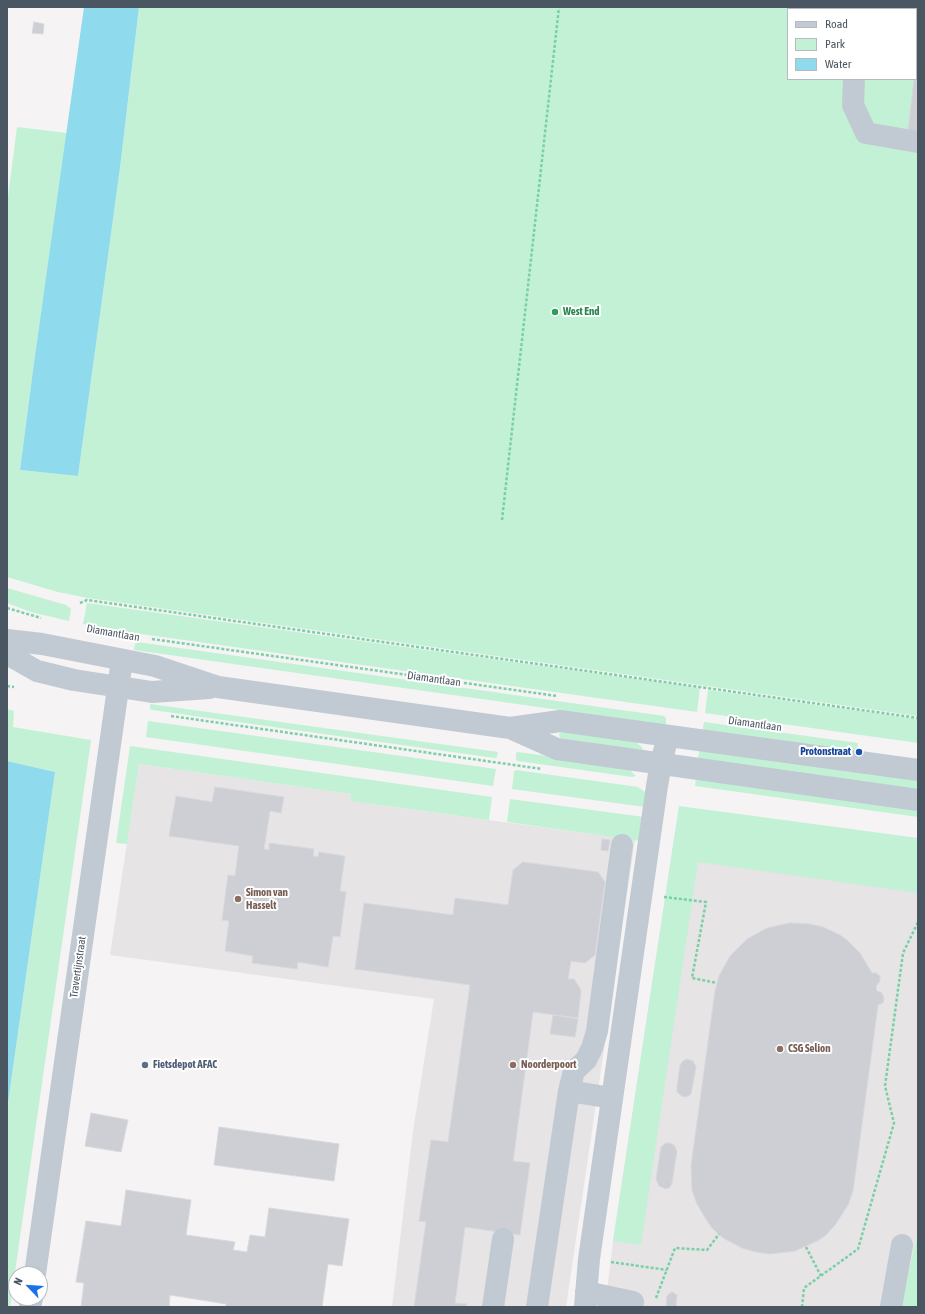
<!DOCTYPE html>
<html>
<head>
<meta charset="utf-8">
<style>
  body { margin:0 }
  #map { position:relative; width:925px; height:1314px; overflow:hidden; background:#f5f3f3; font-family:"Asap Condensed",sans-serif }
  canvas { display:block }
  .frame { position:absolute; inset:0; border:8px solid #4a5661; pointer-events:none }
  .legend { position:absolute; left:787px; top:8px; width:130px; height:72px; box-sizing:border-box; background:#fff; border:1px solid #b7bbc0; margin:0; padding:5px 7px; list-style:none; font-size:12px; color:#4a5661 }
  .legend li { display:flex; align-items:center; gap:8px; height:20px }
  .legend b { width:20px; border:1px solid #b7bbc0 }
  .north { position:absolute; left:8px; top:1266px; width:40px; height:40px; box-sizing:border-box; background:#fff; border:1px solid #b7bbc0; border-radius:50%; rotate:295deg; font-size:11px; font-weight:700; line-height:16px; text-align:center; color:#4a5661 }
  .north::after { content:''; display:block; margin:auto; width:14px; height:18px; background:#1a73e8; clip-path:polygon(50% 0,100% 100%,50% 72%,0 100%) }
</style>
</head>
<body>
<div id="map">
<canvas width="925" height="1314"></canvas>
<div class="frame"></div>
<ul class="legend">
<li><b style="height:5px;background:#c1cad2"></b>Road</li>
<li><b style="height:11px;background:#c3f1d5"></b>Park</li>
<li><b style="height:11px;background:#90daee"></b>Water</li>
</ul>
<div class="north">N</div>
</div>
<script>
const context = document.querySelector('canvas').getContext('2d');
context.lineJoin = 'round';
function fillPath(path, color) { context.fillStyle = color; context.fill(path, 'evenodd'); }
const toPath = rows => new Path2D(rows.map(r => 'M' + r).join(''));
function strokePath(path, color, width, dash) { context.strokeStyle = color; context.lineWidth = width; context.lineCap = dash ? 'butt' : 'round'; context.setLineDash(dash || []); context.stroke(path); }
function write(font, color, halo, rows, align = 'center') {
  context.font = font + ' "Asap Condensed",sans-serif'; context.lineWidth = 4; context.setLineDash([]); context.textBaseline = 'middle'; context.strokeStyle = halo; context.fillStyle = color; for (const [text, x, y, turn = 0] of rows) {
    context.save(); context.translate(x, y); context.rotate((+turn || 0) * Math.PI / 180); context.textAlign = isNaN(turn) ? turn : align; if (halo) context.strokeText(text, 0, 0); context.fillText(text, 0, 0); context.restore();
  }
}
fillPath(toPath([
  [139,764,351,794,350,800,371,804,635,840,566,1307,392,1307,413,1131,434,999,110,955],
  [675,832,918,867,918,1231,900,1307,605,1307,613,1241]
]), '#e6e4e5');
fillPath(toPath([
  [139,7,918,7,918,716,88,598,58,592,7,577,7,205,17,127,67,133,33,370,20,470,78,476,120,168],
  [788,9,916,9,916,79,788,79],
  [7,588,66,605,71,609,69,621,31,612,7,603],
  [87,603,700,688,697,712,120,631,83,624],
  [137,642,664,716,666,718,666,725,134,650,135,644],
  [708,690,918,719,918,743,705,713],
  [150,704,498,752,497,757,495,758,152,710,150,709],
  [7,709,14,711,13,727,91,740,10,1307,7,1307,7,1110,55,772,7,761],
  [148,721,496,769,493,786,146,737],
  [704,722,858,743,856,754,702,733],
  [561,732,634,741,642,747,643,751,560,738,559,734],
  [130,746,492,797,489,820,350,801,351,794,139,764,127,844,116,843],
  [700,748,918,778,918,793,697,762],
  [518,752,620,766,629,769,636,776,632,777,518,761,516,760,516,753],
  [516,770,638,787,645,792,645,807,512,789,514,772],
  [696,777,918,808,918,817,695,786],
  [510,799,644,817,640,841,507,822],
  [679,806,918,838,918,893,698,862,641,1245,613,1241],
  [918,1231,918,1307,900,1307]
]), '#c3f1d5');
fillPath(toPath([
  [84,7,139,7,120,168,78,476,20,470,33,370],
  [7,761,55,772,7,1110]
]), '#90daee');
const building = toPath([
  [34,22,44,24,43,34,32,33,34,22],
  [917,48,918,48,918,132,908,130,914,79,916,79,917,48],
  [215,787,284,797,281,813,270,811,264,849,269,850,269,843,314,849,313,856,318,857,319,852,345,856,340,891,346,892,340,937,333,936,328,967,298,962,297,969,252,963,253,956,225,951,229,921,222,920,228,875,235,876,239,846,169,836,176,796,212,802,215,787],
  [602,839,610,840,608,851,601,850,602,839],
  [523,862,598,872,605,882,595,955,585,963,571,961,568,979,574,979,581,990,578,1018,533,1012,513,1161,530,1163,520,1235,465,1227,455,1303,467,1304,466,1307,414,1307,426,1222,419,1221,431,1140,448,1142,470,985,355,969,364,903,453,915,455,898,508,905,513,870,523,862],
  [790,923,810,924,823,927,840,935,847,940,860,953,872,973,876,973,880,976,880,981,876,986,877,991,881,992,884,997,883,1003,878,1005,853,1191,848,1205,835,1225,825,1236,817,1241,795,1251,770,1254,756,1252,742,1248,723,1238,712,1228,704,1216,697,1204,692,1190,691,1166,715,991,719,976,730,956,747,939,767,928,790,923],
  [553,1015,578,1019,575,1037,550,1034,553,1015],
  [687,1059,693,1061,696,1067,691,1094,688,1096,684,1097,680,1095,677,1092,677,1087,680,1065,683,1061,687,1059],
  [91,1113,128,1120,121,1152,85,1146,91,1113],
  [219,1127,339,1144,334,1181,214,1165,219,1127],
  [666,1143,670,1143,674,1145,677,1151,672,1183,670,1187,666,1189,659,1186,656,1179,661,1147,666,1143],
  [126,1190,191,1200,186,1235,235,1242,233,1250,247,1252,250,1235,265,1237,269,1208,349,1219,342,1266,328,1264,322,1307,226,1307,226,1304,170,1295,169,1307,81,1307,84,1283,76,1282,86,1221,121,1226,126,1190],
  [672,1292,677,1295,676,1307,666,1307,667,1296,669,1294,672,1292]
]);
fillPath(building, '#cdcfd5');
strokePath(building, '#d7d9de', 1);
strokePath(toPath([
  [502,520,559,7],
  [80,603,87,600,918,718],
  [7,608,41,618],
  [152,639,557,696],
  [7,686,14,687],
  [171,716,542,769],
  [664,897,706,902,692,978,717,983],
  [806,1247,821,1276],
  [611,1262,667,1270],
  [656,1298,675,1248,707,1250,719,1234],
  [802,1307,804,1288,858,1249,894,1123,885,1086,903,953,918,922]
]), '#7ad0a6', 2.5, [3, 2]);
strokePath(toPath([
  [860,9,860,7],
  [854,79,853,105,866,133,918,142],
  [7,640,42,644,155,666,218,687,510,728,557,749,918,800],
  [7,654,37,671,74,680,152,692,209,688],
  [510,728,560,721,918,770],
  [569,1091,574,1071,586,1060,592,1048,597,1031,622,845],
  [35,1274,122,660],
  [586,1292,633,1302,632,1307],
  [30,1307,32,1298],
  [493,1307,503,1239],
  [537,1307,569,1091,612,1098],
  [585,1307,589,1259,657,786,661,763,668,736],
  [891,1307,902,1245]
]), '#c1cad2', 22);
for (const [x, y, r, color] of [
  [555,312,4,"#2e9e5b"],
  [859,752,4,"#1a4fb4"],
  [238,899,4,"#8d6e63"],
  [780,1049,4,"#8d6e63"],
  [145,1065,4,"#5c6f8a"],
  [513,1065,4,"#8d6e63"]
]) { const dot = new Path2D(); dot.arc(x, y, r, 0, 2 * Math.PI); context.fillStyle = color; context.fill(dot); strokePath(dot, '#fff', 1.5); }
write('bold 11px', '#27864d', '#fff', [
  ["West End",563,312]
], 'left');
write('11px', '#4a5661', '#fff', [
  ["Diamantlaan",113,633,10],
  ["Diamantlaan",434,679,8],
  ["Diamantlaan",755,724,8],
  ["Travertijnstraat",78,967,-82]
]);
write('bold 11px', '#164399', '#fff', [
  ["Protonstraat",851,752]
], 'right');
write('bold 11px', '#785e54', '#fff', [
  ["Simon van",246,893],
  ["Hasselt",246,906],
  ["CSG Selion",788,1049],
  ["Noorderpoort",521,1065]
], 'left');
write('bold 11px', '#4e5e75', '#fff', [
  ["Fietsdepot AFAC",153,1065]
], 'left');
</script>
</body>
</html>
